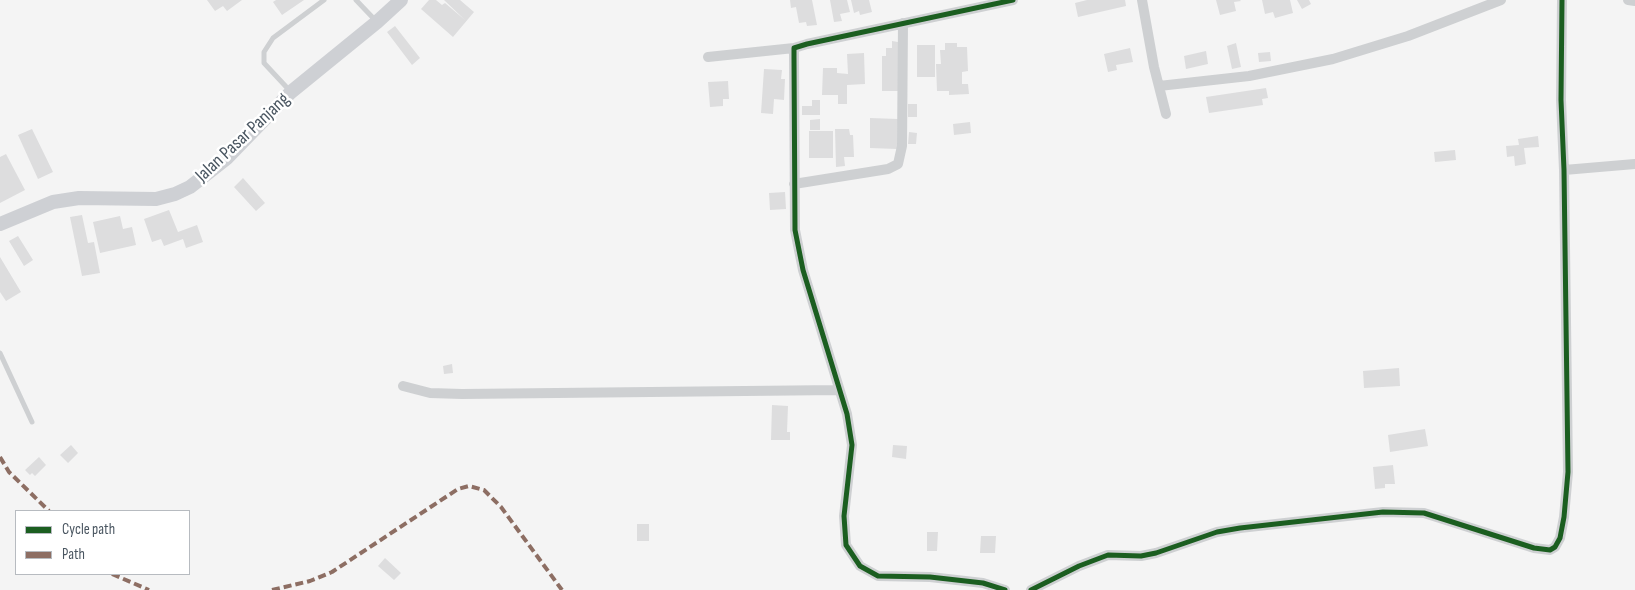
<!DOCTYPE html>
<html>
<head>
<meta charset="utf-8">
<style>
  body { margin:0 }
  #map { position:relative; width:1635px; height:590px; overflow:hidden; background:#f4f4f4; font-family:"Sofia Sans Condensed",sans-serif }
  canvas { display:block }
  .legend { position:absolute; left:15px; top:510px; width:175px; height:65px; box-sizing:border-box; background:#fff; border:1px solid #b7bbc0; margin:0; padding:6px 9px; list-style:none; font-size:15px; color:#4a5661 }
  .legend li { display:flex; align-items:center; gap:10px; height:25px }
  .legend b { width:25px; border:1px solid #b7bbc0 }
</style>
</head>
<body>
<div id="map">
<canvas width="1635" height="590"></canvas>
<ul class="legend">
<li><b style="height:6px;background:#1b5e20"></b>Cycle path</li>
<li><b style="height:6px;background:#8d6e63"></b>Path</li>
</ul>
</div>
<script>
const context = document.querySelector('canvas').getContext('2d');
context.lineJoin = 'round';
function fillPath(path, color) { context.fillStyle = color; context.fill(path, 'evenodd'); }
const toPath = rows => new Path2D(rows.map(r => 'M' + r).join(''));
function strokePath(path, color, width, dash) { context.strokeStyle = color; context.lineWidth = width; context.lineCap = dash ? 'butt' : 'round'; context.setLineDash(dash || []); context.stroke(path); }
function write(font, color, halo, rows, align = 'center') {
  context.font = font + ' "Sofia Sans Condensed",sans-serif'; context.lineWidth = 5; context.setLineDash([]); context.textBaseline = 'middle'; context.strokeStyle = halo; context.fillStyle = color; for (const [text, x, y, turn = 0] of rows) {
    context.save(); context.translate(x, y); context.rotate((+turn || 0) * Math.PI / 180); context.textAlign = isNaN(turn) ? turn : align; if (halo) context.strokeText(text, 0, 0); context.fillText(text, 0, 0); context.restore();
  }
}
fillPath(toPath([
  [207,0,242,0,227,11,223,6,215,11],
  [276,0,304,0,282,15,273,2],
  [429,0,436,0,442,5,445,3,465,20,444,0,460,0,474,12,453,37,421,9],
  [790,0,812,0,817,25,807,26,806,22,799,23,796,7,791,8],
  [830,0,847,0,850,12,840,14,842,21,834,22],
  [851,0,869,0,872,12,860,15,859,11,854,13],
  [1087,0,1125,0,1126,6,1078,17,1075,3],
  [1216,0,1240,0,1241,1,1234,2,1236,11,1220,15],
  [1262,0,1290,0,1293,13,1275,18,1273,12,1265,14],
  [1297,0,1309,0,1311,4,1302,9],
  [395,26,420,58,412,65,387,32],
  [892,41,898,42,898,91,882,91,882,56,886,56,886,48,892,48],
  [945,43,957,43,957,47,967,47,968,71,962,72,962,84,968,84,969,94,949,95,949,91,937,91,936,64,941,64,940,50,945,50],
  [1236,43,1241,67,1232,69,1227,46],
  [917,45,935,45,935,77,917,77],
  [1130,48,1133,62,1116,65,1117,70,1108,72,1104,54],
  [1206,51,1208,64,1186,69,1184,56],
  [1270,52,1271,61,1259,62,1258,53],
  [864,53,865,84,847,85,847,104,838,104,838,95,822,95,823,68,837,68,837,73,848,74,847,54],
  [764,69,782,70,781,79,785,79,784,100,774,99,773,114,761,113],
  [728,81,729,99,723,99,723,106,710,107,708,82],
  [1266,88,1268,98,1262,99,1263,105,1209,113,1206,97],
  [812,100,820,100,820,115,802,115,802,106,812,106],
  [908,104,917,104,917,117,908,117],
  [870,118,898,119,897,149,870,148],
  [820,119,820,130,810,130,810,120],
  [970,122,971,133,954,135,953,124],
  [32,129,53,172,38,179,18,135],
  [835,129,849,129,850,135,853,135,854,157,844,157,845,166,836,167],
  [809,131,833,131,833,158,809,158],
  [909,132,917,133,916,144,908,144],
  [1538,136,1539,147,1524,148,1526,164,1515,166,1514,156,1507,157,1506,146,1519,145,1518,139],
  [1455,150,1456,160,1435,162,1434,152],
  [6,154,25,190,0,203,0,157],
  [243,178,265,203,256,211,234,187],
  [785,192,786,209,770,210,769,193],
  [169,210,178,232,197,225,203,242,186,248,183,239,164,246,161,239,152,242,144,219],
  [82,215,88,243,94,242,100,273,82,276,70,217],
  [120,216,123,229,132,227,136,245,100,253,93,222],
  [18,236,33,260,24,266,9,241],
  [0,257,21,292,6,301,0,292],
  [452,364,453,373,444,374,443,366],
  [1399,368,1400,386,1364,388,1363,371],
  [772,405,788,406,787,432,790,432,790,440,771,440],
  [1425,429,1428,446,1390,452,1388,435],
  [71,445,78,453,68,463,60,455],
  [893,445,907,446,906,459,892,457],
  [39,457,46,465,35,476,32,473,30,475,25,470],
  [1393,465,1395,484,1385,484,1385,488,1375,489,1373,467],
  [637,524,649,524,649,541,637,541],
  [927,532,938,532,937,551,927,551],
  [981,536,996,536,995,553,980,553],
  [385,558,401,573,394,580,378,566]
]), '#ddddde');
strokePath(toPath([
  [356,0,376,21],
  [291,92,264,63,264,52,273,38,324,0],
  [0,353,32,422]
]), '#ced0d2', 5);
strokePath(toPath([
  [1142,0,1154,67,1166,114],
  [1628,0,1635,1],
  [708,57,794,48],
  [1159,86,1249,76,1333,59,1408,36,1501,0],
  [1564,170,1635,164],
  [794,184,888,169,898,164,902,146,903,23],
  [403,386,430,393,462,394,839,390],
  [1005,590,983,583,930,577,878,576,860,566,846,545,844,516,852,445,847,414,803,270,795,230,794,58,794,48,807,44,1013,0],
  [1031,590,1079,566,1108,555,1141,556,1156,553,1217,532,1240,528,1383,512,1424,513,1534,548,1550,550,1555,547,1560,538,1564,517,1568,472,1564,170,1561,100,1562,0]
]), '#ced0d2', 10);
strokePath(toPath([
  [0,224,53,202,79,198,156,199,175,194,190,187,227,158,291,92,377,22,401,0]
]), '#ced0d4', 14);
strokePath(toPath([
  [0,457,9,472,49,511],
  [112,574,149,590],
  [272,590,310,581,332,572,458,489,469,486,484,490,501,507,562,590]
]), '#8d6e63', 4, [8, 4]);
strokePath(toPath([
  [1005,590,983,583,930,577,878,576,860,566,846,545,844,516,852,445,847,414,803,270,795,230,794,58,794,48,807,44,1013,0],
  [1031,590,1079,566,1108,555,1141,556,1156,553,1217,532,1240,528,1383,512,1424,513,1534,548,1550,550,1555,547,1560,538,1564,517,1568,472,1564,170,1561,100,1562,0]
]), '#1b5e20', 5);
write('19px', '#4a5661', '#fff', [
  ["Jalan Pasar Panjang",243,138,-43]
]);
</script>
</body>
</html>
